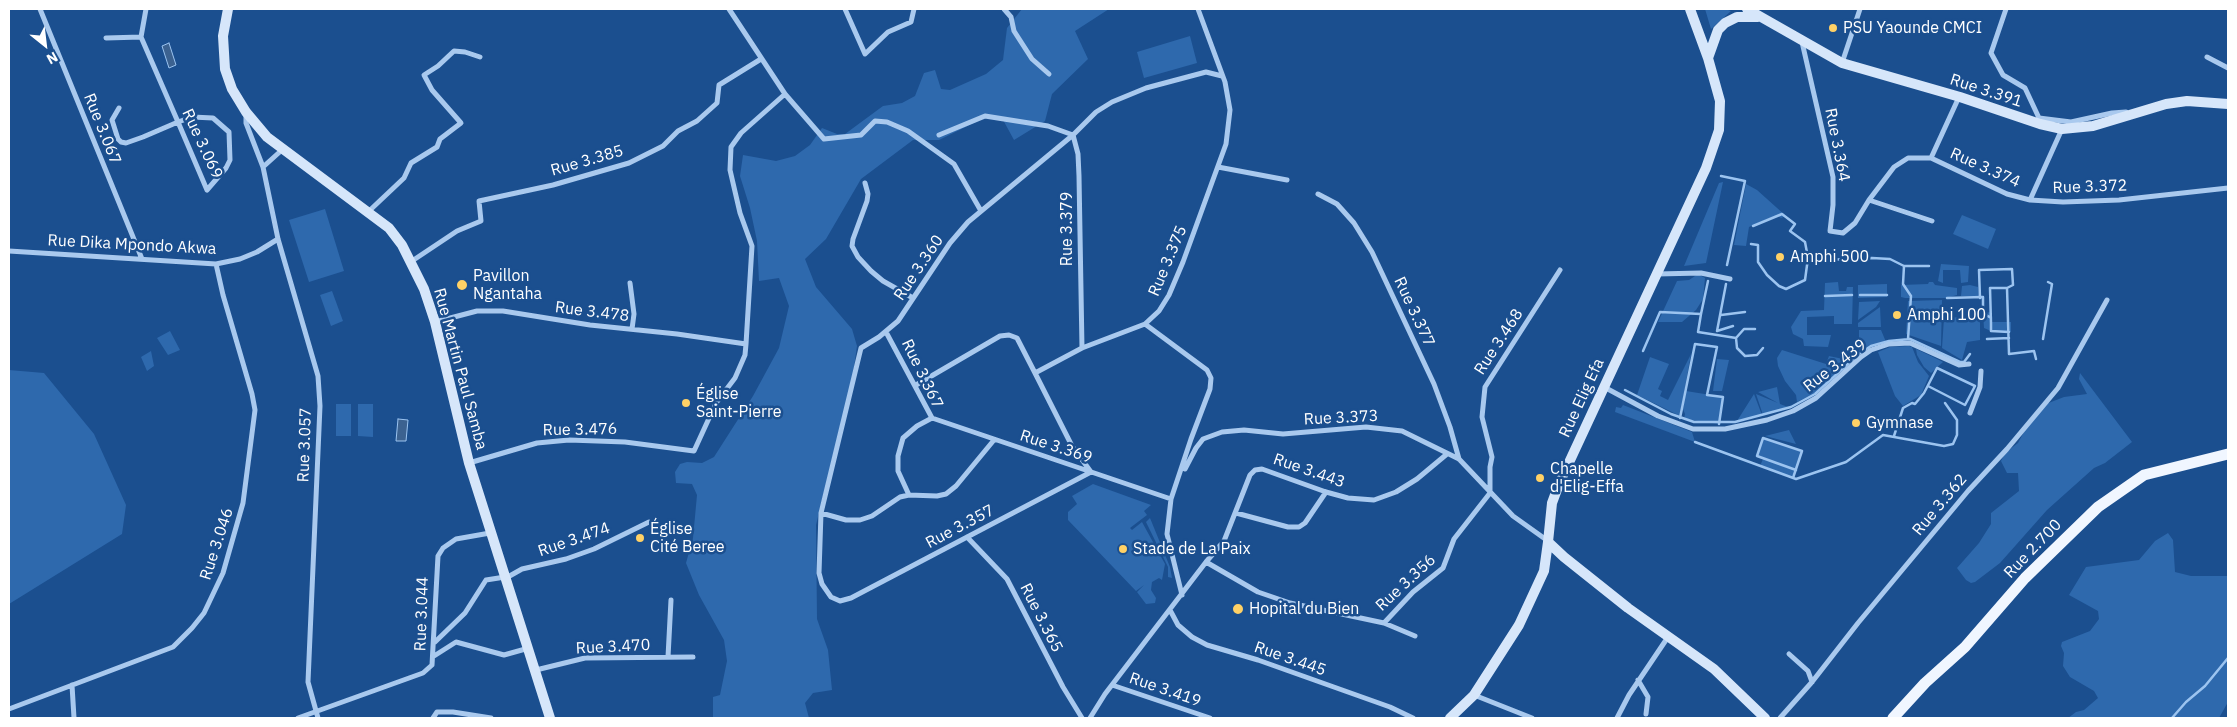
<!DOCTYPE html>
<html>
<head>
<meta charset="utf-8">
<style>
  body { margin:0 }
  #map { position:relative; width:2237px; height:727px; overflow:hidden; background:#1b4f8f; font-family:"IBM Plex Sans",sans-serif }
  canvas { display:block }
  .frame { position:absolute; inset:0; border:10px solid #fff; pointer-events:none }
  .north { position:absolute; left:20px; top:20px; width:50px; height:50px; -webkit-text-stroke:4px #1b4f8f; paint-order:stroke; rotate:151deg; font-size:14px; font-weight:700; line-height:20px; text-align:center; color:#fff }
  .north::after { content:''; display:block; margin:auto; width:18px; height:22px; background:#fff; clip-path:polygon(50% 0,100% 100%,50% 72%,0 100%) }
</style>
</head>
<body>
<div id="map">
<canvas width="2237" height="727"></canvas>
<div class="frame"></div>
<div class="north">N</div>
</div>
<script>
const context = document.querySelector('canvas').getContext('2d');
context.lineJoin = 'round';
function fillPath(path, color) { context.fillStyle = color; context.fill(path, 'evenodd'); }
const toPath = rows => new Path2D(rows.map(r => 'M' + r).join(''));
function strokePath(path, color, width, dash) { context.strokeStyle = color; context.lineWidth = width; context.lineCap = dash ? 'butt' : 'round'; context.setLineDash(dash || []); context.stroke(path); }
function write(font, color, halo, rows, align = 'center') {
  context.font = font + ' "IBM Plex Sans",sans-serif'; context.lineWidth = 5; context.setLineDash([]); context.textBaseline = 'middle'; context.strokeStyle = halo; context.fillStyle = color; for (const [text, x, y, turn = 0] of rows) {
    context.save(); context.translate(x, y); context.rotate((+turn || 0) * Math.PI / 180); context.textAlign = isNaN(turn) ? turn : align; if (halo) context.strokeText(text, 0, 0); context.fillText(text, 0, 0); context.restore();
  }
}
fillPath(toPath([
  [1022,9,1109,9,1075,31,1088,59,1052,94,1045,121,1014,140,1002,118,986,117,939,140,913,140,861,179,826,239,805,259,816,287,852,329,857,346,853,374,816,525,817,619,828,650,832,690,813,693,805,703,809,718,713,718,713,697,720,695,727,661,724,640,699,595,686,563,693,538,697,495,692,484,676,483,675,472,680,464,687,462,702,463,714,457,753,396,779,348,789,306,779,278,759,281,757,241,750,208,740,176,743,155,776,161,795,156,810,145,822,128,837,134,845,134,883,106,902,103,915,96,924,73,935,70,941,89,950,90,986,74,1003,60,1007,28],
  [1705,9,1725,9,1731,11,1711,29],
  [1190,36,1197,63,1144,78,1137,52],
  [1723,182,1706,263,1684,266,1719,183],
  [1746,184,1757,190,1786,216,1781,218,1778,216,1767,219,1749,227,1746,246,1734,245],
  [325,209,344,271,309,282,289,220],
  [1962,215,1996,229,1988,249,1953,234],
  [1941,264,1969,266,1968,282,1961,283,1960,270,1943,270,1943,283,1938,281],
  [1698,274,1705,278,1703,299,1696,310,1682,322,1658,322,1677,281,1689,280],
  [1838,282,1839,291,1846,291,1847,287,1853,287,1852,324,1834,324,1834,316,1807,317,1807,335,1831,335,1828,347,1804,346,1803,339,1793,334,1791,327,1801,311,1824,310,1825,283],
  [1929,282,1933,282,1935,285,1957,288,1957,295,1946,298,1905,298,1901,297,1901,285,1928,284],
  [1887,284,1887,297,1858,298,1858,285],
  [1970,285,1978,287,1979,296,1961,296,1962,286],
  [332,291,343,321,331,326,320,295],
  [1942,300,1941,346,1906,334,1908,301],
  [1880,301,1876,307,1858,320,1859,302],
  [1880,307,1881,327,1858,327,1858,323],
  [1991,312,1991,322,2011,322,2011,332,1991,331,1984,328,1983,313],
  [1980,316,1980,340,1967,342,1962,360,1942,348,1944,318],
  [1859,330,1881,330,1886,342,1871,346,1859,354],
  [170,331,180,350,168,355,157,338],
  [1909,346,1912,347,1918,362,1929,376,1921,395,1903,406,1895,396,1878,352,1890,347],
  [1916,349,1931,356,1943,362,1931,373,1924,367,1917,355],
  [1782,350,1826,364,1829,356,1843,359,1845,362,1831,380,1815,393,1797,402,1796,395,1785,381,1778,366,1777,358],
  [151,351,154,366,147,371,141,357],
  [1691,354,1680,416,1637,395,1650,357,1669,364,1658,389,1662,391,1660,396,1668,400],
  [1717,359,1729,360,1722,391,1713,391],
  [9,370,44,373,94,434,126,505,122,534,9,604],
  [2080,373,2132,442,2105,463,2094,468,2047,510,2000,563,1975,582,1971,583,1966,580,1957,568,1979,543,1991,524,1991,513,2019,491,2018,473,2007,473,2001,461,2005,453,2018,443,2025,430,2046,404,2064,397,2087,394,2079,379],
  [1777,387,1780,404,1788,407,1763,415,1756,394,1778,403,1758,392],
  [1686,391,1723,397,1719,424,1684,419,1685,414,1683,409],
  [1754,394,1762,415,1737,421],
  [336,404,351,404,351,436,336,436],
  [358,404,373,404,373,437,358,436],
  [1623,405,1692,432,1695,442,1615,412,1616,407,1621,408],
  [1789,430,1796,444,1765,436],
  [1763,438,1802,451,1796,470,1772,462,1795,470,1792,477,1760,466,1763,459,1757,456],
  [1093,484,1151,505,1144,511,1147,515,1130,528,1132,530,1142,522,1165,564,1162,580,1159,578,1152,582,1151,590,1156,598,1155,603,1146,604,1137,592,1144,585,1136,591,1068,520,1068,512,1077,504,1072,496],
  [1150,518,1170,567,1172,578,1168,577,1168,567,1146,522],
  [2168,533,2173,540,2175,572,2191,576,2228,576,2228,702,2219,718,2068,718,2076,712,2084,710,2098,698,2094,691,2070,677,2063,666,2064,653,2061,646,2062,642,2090,631,2099,619,2098,611,2069,595,2086,567,2139,560,2155,541]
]), '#2e69ad');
const water = toPath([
  [169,43,176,65,169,68,162,46,169,43],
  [398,419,408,420,406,441,396,441,398,419]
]);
fillPath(water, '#3c6290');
strokePath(water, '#9cc4f0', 1);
strokePath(toPath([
  [1721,176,1745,181,1727,265],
  [1751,244,1758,245,1758,262,1767,275,1779,286,1786,289,1805,280,1808,258,1805,242,1790,231,1795,224,1782,214,1753,226],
  [1824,260,1872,258,1890,259,1904,266,1929,266],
  [1904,266,1903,284,1911,296,1908,339],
  [1726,284,1717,331,1733,326],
  [2007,288,1990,288,1991,323,1991,331,2009,332],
  [1860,295,1887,295],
  [1825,296,1852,295],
  [1947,298,1983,297,1983,313,1991,318],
  [1980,298,1979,270,2012,269,2013,285,2007,288,2009,354,2034,351,2036,359],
  [1701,314,1708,281],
  [1721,315,1745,312],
  [1755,329,1744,329,1736,338,1737,348,1745,356,1757,355,1763,348],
  [1987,339,2009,338],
  [2043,339,2052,284,2048,282],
  [1643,351,1660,312,1701,314,1698,332,1736,338],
  [1625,390,1671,414,1694,422,1735,422,1791,407,1815,394,1859,354,1871,346,1889,341,1910,339,1960,362,1964,362,1970,354],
  [1680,418,1695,344,1717,347,1707,395,1723,397,1719,424],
  [1894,436,1903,408,1912,403,1915,404,1924,393,1937,368,1975,386,1965,405,1928,386],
  [1695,442,1796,479,1846,462,1883,435,1944,446,1953,444,1957,435,1957,420,1945,403],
  [1793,478,1802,451,1763,438,1757,456,1796,470],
  [2172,718,2186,702,2205,686,2228,658]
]), '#9cc4f0', 2.5);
strokePath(toPath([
  [40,9,142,259],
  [729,9,785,94,824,139,861,135,875,121,887,122,908,131,954,164,981,211],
  [845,9,865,54,888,32,911,22,914,9],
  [1004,9,1011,17,1014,31,1032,59,1049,74],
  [2006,9,1991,53,2003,75,2025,88,2039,118,2071,122,2112,113,2126,112],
  [106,38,141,37],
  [1802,42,1833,177,1833,205,1830,231,1843,233,1855,223,1869,200],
  [2207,57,2228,68],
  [1842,63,1860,9],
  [119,108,112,120,118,139,121,142,126,143,143,137,178,122,192,117,213,118,229,132,230,160,226,168,207,190,178,122,141,37,146,9],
  [246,114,246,123,263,167,278,239,318,376,320,406,308,682,318,718],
  [2062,129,2030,200,2063,202,2119,200,2228,188],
  [939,135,985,116,1048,126,1073,135,1078,154,1079,176,1082,348],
  [1931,158,1959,97],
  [263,167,283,149],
  [1218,167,1287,180],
  [865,183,868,194,867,201,853,239,852,246,858,257,871,271,883,281,913,298],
  [1318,194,1337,204,1354,223,1372,252,1434,384,1450,427,1459,459],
  [368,212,404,178,411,163,437,147,440,139,461,123,432,90,424,75,438,66,454,51,465,52,480,57],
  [1932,221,1869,200,1894,167,1908,158,1931,158,2007,194,2030,200],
  [9,251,216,264,240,259,257,252,278,239],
  [412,261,457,231,481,221,479,201,553,185,629,163,663,146,678,131,697,121,717,103,719,85,761,59],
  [1657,274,1701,273,1730,279],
  [630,283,634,314,632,329],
  [435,322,477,311,503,311,590,325,677,334,746,344],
  [1145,324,1082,348,1035,373,1072,446,1091,472,851,598,840,601,831,597,822,584,819,573,821,513,861,348,879,337,898,321,950,243,968,222,1073,135,1096,112,1112,102,1146,88,1206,72,1222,76],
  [916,385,1000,336,1009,335,1017,338,1035,373],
  [1604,387,1658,416,1693,429,1725,429,1767,420,1793,411,1816,398,1861,357,1871,350,1889,344,1910,343,1959,365,1969,364],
  [1970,413,1980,387,1981,371],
  [932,418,1171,499],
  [469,463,537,443,569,440,625,442,694,451,716,403,735,378,745,355,746,344,752,246,740,213,730,170,731,147,741,133,785,94],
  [1185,469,1196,448,1203,439,1222,432,1244,430,1283,434,1366,427,1402,431,1459,459,1513,516,1548,541],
  [909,495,937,496,946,494,956,486,994,440],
  [821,513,846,520,860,520,872,516,900,497,909,495,898,471,898,456,903,438,917,426,932,418,886,332],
  [1236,513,1288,527,1299,527,1305,523,1326,492],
  [967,537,1007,579,1063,687,1082,718],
  [1206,562,1224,541,1250,475,1255,470,1262,469,1326,492,1348,498,1374,500,1396,492,1417,479,1447,454],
  [506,578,522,569,566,559,594,549,649,522],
  [1182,595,1167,534,1171,499,1191,439,1210,389,1211,378,1207,370,1145,324,1159,311,1169,295,1183,262,1226,144,1230,110,1225,82,1198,9],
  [1170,610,1178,625,1192,637,1207,645,1258,660,1390,707,1413,718],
  [1384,623,1415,636],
  [435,642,465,613,486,580,505,577],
  [1789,654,1808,671,1812,682],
  [434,656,456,642,504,655,529,648],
  [668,657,671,600],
  [536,670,585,658,693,657],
  [1638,680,1648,697,1646,714],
  [72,685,74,718],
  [1112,685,1210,718],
  [1474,695,1532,718],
  [9,709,173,647,192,628,204,613,223,573,243,503,255,410,252,394,223,295,216,264],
  [298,718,423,673,432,665,438,556,443,548,456,539,490,533],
  [433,718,437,712,453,712,491,718],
  [1090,718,1105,694,1206,562,1258,592,1290,603,1384,623,1413,592,1443,568,1454,539,1490,493,1490,467,1492,457,1482,417,1485,387,1560,270],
  [1617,718,1629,695,1668,637],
  [1780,718,1812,682,1858,623,1968,491,2007,449,2058,388,2107,300]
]), '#a9c9ee', 5);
strokePath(toPath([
  [228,9,223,36,225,69,232,89,246,112,267,137,389,228,402,245,424,289,435,322,469,463,550,718],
  [1690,9,1708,58,1720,101,1719,130,1706,168,1559,484,1552,503,1548,542,1564,557,1628,608,1714,669,1765,718],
  [1747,9,1842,63,1960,97,2040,124,2062,129,2093,126,2166,104,2187,101,2228,104],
  [1708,58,1718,30,1725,23,1737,17,1758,17],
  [1450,718,1474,695,1519,625,1544,571,1548,542]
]), '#d6e6fa', 10);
strokePath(toPath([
  [1893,718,1925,683,1965,647,2025,578,2098,507,2144,475,2228,454]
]), '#f0f6ff', 11);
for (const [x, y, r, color] of [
  [1833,28,5,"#ffd166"],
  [1780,257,5,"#ffd166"],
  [462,285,6,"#ffd166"],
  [1897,315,5,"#ffd166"],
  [686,403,5,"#ffd166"],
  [1856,423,5,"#ffd166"],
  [1540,478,5,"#ffd166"],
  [640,538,5,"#ffd166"],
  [1123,549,5,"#ffd166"],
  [1238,609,6,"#ffd166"]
]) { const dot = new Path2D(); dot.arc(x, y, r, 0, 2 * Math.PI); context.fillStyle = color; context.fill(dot); strokePath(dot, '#1b4f8f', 2); }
write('16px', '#fff', '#1b4f8f', [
  ["PSU Yaounde CMCI",1843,28],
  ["Amphi 500",1790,257],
  ["Pavillon",473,276],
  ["Ngantaha",473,294],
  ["Amphi 100",1907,315],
  ["Église",696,394],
  ["Saint-Pierre",696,412],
  ["Gymnase",1866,423],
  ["Chapelle",1550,469],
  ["d'Elig-Effa",1550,487],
  ["Église",650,529],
  ["Cité Beree",650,547],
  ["Stade de La Paix",1133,549],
  ["Hopital du Bien",1249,609]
], 'left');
write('16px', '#fff', '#1b4f8f', [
  ["Rue 3.391",1986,91,18],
  ["Rue 3.067",102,129,68],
  ["Rue 3.069",202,144,65],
  ["Rue 3.364",1837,145,79],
  ["Rue 3.385",587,161,-16],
  ["Rue 3.374",1985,168,24],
  ["Rue 3.372",2090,187,-2],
  ["Rue 3.379",1067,229,-90],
  ["Rue Dika Mpondo Akwa",132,245,3],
  ["Rue 3.375",1168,261,-67],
  ["Rue 3.360",919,268,-56],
  ["Rue 3.478",592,312,7],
  ["Rue 3.377",1414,312,65],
  ["Rue 3.468",1499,342,-57],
  ["Rue 3.439",1835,366,-38],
  ["Rue Martin Paul Samba",460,369,75],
  ["Rue 3.367",922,374,64],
  ["Rue Elig Efa",1582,398,-65],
  ["Rue 3.373",1341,418,-3],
  ["Rue 3.476",580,430,-1],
  ["Rue 3.057",305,445,-88],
  ["Rue 3.369",1056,447,18],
  ["Rue 3.443",1309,471,19],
  ["Rue 3.362",1940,505,-50],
  ["Rue 3.357",960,527,-28],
  ["Rue 3.474",574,540,-19],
  ["Rue 3.046",217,544,-72],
  ["Rue 2.700",2033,549,-46],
  ["Rue 3.356",1406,583,-43],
  ["Rue 3.044",422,614,-88],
  ["Rue 3.365",1041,618,63],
  ["Rue 3.470",613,647,-3],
  ["Rue 3.445",1290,659,19],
  ["Rue 3.419",1165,690,19]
]);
</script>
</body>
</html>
